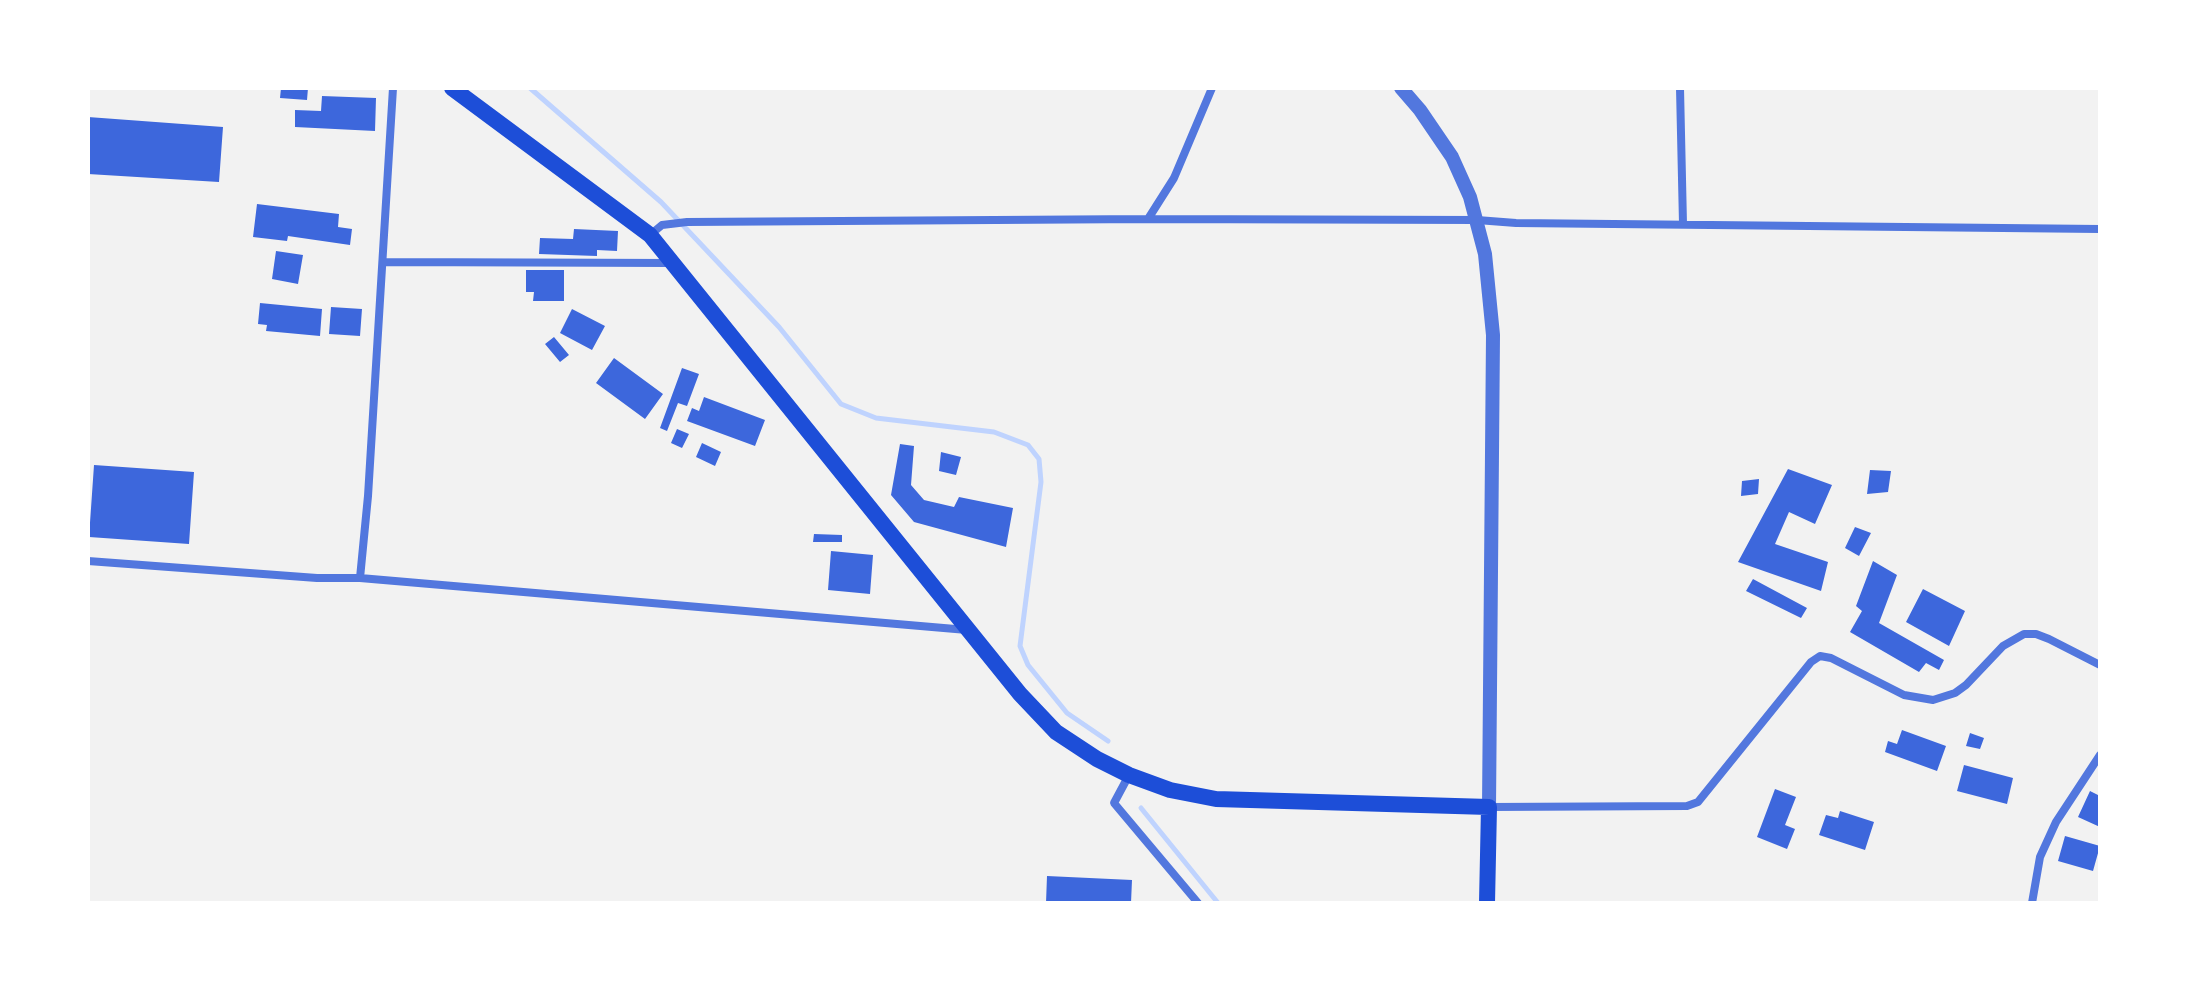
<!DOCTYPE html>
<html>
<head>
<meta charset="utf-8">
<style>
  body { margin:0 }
  #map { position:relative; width:2188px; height:991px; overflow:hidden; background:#f2f2f2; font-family:Manrope,sans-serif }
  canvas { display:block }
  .frame { position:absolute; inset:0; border:90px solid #fff; pointer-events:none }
</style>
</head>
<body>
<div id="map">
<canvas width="2188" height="991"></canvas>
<div class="frame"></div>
</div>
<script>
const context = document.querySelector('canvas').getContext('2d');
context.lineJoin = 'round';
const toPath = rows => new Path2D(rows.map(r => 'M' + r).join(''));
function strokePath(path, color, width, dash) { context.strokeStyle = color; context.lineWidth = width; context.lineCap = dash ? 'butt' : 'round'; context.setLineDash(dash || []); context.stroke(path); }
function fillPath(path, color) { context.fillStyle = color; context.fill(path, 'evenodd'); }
strokePath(toPath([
  [530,88,661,202,779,327,841,404,876,418,994,432,1028,445,1039,459,1041,482,1020,646,1028,665,1067,713,1108,741],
  [1141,808,1218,903]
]), '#bfd3fe', 5);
fillPath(toPath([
  [281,88,308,88,307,100,280,98],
  [322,96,376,98,375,131,295,127,295,110,321,111],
  [88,117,223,127,219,182,88,174],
  [257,204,339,214,338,227,352,229,350,245,288,236,287,241,253,237],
  [574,229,618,231,617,251,597,250,597,256,539,254,540,238,573,239],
  [276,251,303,255,298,284,272,279],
  [526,270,564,270,564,301,533,301,534,292,526,292],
  [260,303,322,309,320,336,266,331,267,325,258,324],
  [331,307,362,309,360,336,329,334],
  [572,309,605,326,592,350,560,333],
  [554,337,569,355,560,362,545,344],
  [614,358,663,394,645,419,596,383],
  [682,368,699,374,687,406,678,403,667,431,660,428],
  [704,397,765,420,755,446,687,421,692,408,699,411],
  [677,429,689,434,682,448,671,443],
  [702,443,721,452,715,466,696,457],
  [900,444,914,446,911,485,924,500,954,507,959,497,1013,508,1006,547,914,522,891,495],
  [941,452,961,457,956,475,939,471],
  [94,465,194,472,189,544,89,537],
  [1788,469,1832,485,1815,524,1789,512,1775,544,1828,562,1821,591,1738,562],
  [1870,470,1891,471,1888,492,1867,494],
  [1759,479,1758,494,1741,496,1742,481],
  [1855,527,1871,533,1859,556,1845,548],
  [814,534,842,535,842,542,813,542],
  [831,551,873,555,870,594,828,590],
  [1873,561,1897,575,1879,623,1944,660,1939,670,1926,663,1919,672,1850,632,1862,611,1856,606],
  [1753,579,1807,608,1801,618,1746,591],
  [1923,589,1965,611,1949,646,1906,622],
  [1902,730,1946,746,1937,771,1885,752,1888,741,1897,744],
  [1970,733,1984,738,1980,749,1966,746],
  [1964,765,2013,778,2007,804,1957,791],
  [1775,789,1796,797,1785,825,1795,829,1787,849,1757,837],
  [2090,791,2100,796,2100,827,2078,817],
  [1840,811,1874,822,1865,850,1819,835,1826,815,1838,818],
  [2065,836,2100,846,2093,871,2058,861],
  [1047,876,1132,880,1131,903,1046,903]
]), '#3d67dc');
strokePath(toPath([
  [1680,88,1683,224],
  [1148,219,1174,178,1212,88],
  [650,235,662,225,687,222,1148,219,1477,220,1516,223,2100,229],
  [383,262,670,263],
  [88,561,317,578,360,578,967,630],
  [360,578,368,496,393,88],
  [1129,775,1114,803,1198,903],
  [1490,807,1687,806,1698,802,1811,662,1820,656,1831,658,1904,695,1933,700,1955,693,1966,685,2003,646,2024,634,2036,634,2049,639,2100,665],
  [2032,903,2040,857,2056,822,2100,755]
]), '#5277de', 8);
strokePath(toPath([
  [1401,88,1420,110,1452,157,1470,197,1485,254,1493,335,1489,807]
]), '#5277de', 14);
strokePath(toPath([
  [452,88,650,235,1020,694,1056,732,1097,759,1129,775,1170,790,1216,799,1489,807,1487,903]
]), '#1d4ed8', 16);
</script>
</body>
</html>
